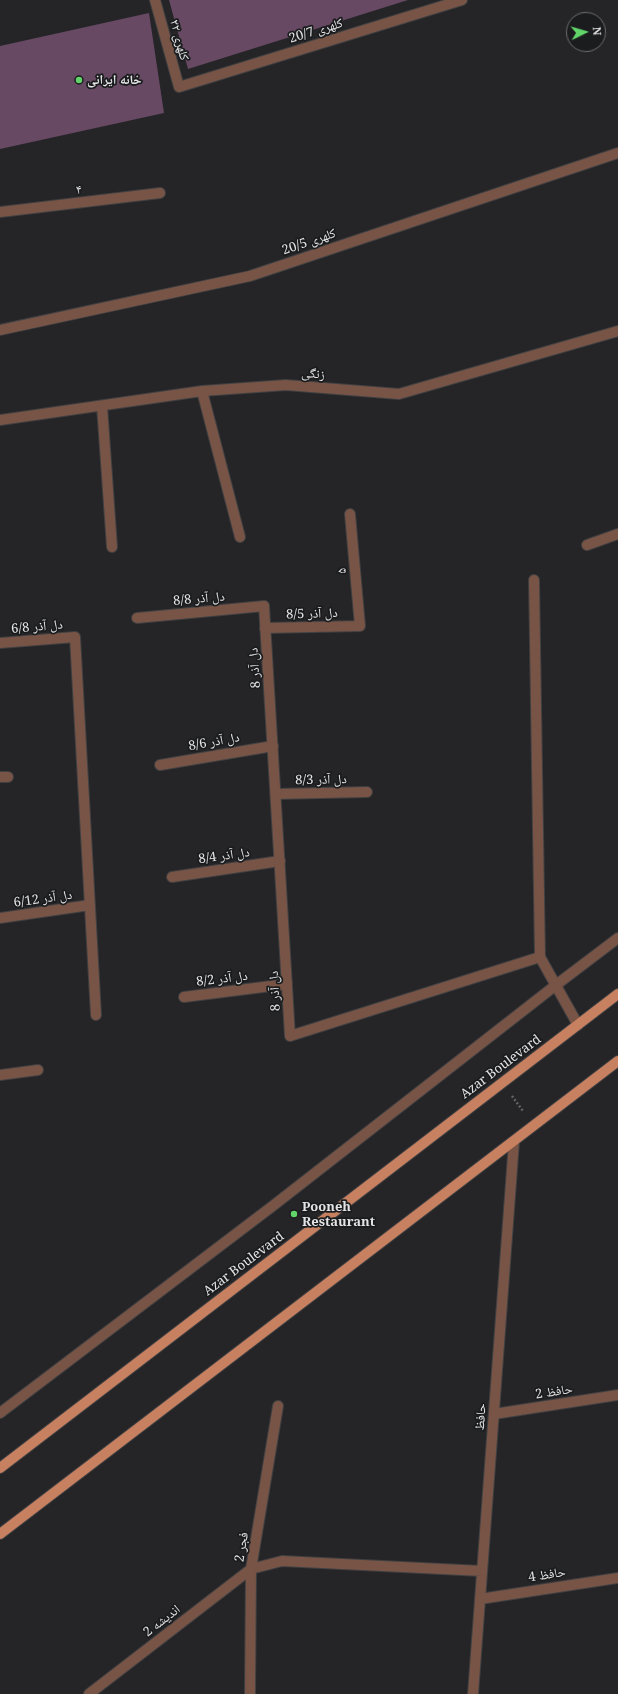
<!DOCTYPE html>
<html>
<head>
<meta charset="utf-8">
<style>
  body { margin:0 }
  #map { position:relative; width:618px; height:1694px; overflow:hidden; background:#252528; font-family:"Noto Serif",serif }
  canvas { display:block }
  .north { position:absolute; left:566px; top:12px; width:40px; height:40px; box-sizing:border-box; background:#1b1c1e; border:1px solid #6b6c6e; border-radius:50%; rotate:85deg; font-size:11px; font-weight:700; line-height:16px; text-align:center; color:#e4e4e6 }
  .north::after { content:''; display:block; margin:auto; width:14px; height:18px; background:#61d56a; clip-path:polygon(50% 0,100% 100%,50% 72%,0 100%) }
</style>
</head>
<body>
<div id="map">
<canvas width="618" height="1694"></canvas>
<div class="north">N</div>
</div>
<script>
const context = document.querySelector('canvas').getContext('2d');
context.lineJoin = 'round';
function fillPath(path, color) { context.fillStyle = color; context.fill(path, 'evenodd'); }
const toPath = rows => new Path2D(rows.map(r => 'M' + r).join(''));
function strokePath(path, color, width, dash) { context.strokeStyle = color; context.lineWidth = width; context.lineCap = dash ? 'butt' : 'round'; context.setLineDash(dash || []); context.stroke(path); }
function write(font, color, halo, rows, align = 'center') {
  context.font = font + ' "Noto Serif","Noto Naskh Arabic",serif'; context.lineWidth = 3.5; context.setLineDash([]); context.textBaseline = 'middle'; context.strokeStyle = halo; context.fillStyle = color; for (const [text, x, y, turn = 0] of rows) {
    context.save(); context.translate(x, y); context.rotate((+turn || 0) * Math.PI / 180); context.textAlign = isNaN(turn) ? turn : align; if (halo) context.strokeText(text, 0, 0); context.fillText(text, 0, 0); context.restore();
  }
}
fillPath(toPath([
  [169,0,408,0,188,69],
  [149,13,164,113,0,149,0,46]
]), '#674963');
const service = toPath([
  [137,618,264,606],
  [265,628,360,626,350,514],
  [160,765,273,746],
  [276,794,367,792],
  [172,877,280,861],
  [184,997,287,984],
  [0,1413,274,1205,556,985,618,938]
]);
const minor = toPath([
  [155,0,179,87,462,0],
  [0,212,160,193],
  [0,330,250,276,618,153],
  [202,391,240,537],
  [102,406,112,547],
  [0,420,202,391,286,385,399,394,618,331],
  [587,545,618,534],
  [534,580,540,957],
  [264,606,290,1036,540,957,578,1025],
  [0,643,75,637,96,1015],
  [0,777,8,777],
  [0,918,90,905],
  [0,1075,38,1070],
  [494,1414,618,1395],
  [480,1599,618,1578],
  [89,1694,251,1569,282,1561,482,1571],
  [250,1694,251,1569,278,1406],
  [473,1694,514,1142]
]);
const primary = toPath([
  [0,1468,618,994],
  [0,1534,618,1061]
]);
strokePath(service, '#404043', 12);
strokePath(minor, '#404043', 12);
strokePath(primary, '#404043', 12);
strokePath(toPath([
  [512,1096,523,1111]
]), '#646467', 2.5, [2, 2]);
strokePath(service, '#775445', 10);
strokePath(minor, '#775445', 10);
strokePath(primary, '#c78160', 10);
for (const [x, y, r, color] of [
  [79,80,4,"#61d56a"],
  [294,1214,4,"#61d56a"]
]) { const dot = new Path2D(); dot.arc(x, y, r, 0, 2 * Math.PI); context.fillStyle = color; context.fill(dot); strokePath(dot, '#1b1c1e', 1.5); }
write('13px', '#e4e4e6', '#1b1c1e', [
  ["کلهری 20/7",316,31,-17],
  ["کلهری ۲۲",179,40,75],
  ["۴",79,190,-7],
  ["کلهری 20/5",309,242,-19],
  ["زنگی",313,374,5],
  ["۵",342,571,-95],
  ["دل آذر 8/8",199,599,-5],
  ["دل آذر 8/5",312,614,-2],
  ["دل آذر 6/8",37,627,-5],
  ["دل آذر 8",255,668,-94],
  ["دل آذر 8/6",214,742,-10],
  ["دل آذر 8/3",321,780,-1],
  ["دل آذر 8/4",224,856,-8],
  ["دل آذر 6/12",43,899,-8],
  ["دل آذر 8/2",222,979,-7],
  ["دل آذر 8",275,991,-93],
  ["Azar Boulevard",501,1067,-37],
  ["Azar Boulevard",244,1264,-37],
  ["حافظ 2",554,1392,-9],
  ["حافظ",481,1417,-86],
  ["فجر 2",242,1547,-81],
  ["حافظ 4",547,1575,-9],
  ["اندیشه 2",162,1621,-38]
]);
write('bold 13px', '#e4e4e6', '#1b1c1e', [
  ["خانه ایرانی",87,80],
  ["Pooneh",302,1207],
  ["Restaurant",302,1222]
], 'left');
</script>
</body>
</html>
